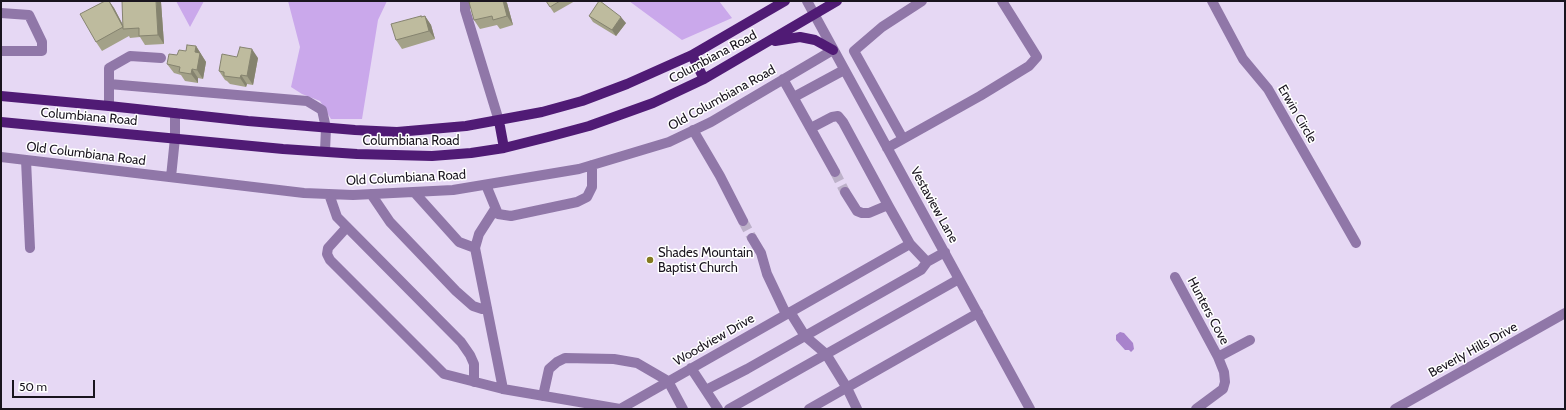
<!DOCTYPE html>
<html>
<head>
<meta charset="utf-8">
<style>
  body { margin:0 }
  #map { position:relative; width:1566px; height:410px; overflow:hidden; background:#e6d8f4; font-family:Cabin,sans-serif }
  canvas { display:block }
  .frame { position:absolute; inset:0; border:2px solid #19141e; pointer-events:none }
  .scale { position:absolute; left:12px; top:380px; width:83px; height:18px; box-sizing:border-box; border:2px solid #19141e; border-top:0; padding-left:5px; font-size:12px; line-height:14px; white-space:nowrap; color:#19141e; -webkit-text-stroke:3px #fff; paint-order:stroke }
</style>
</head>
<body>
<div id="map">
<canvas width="1566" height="410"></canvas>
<div class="frame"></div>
<div class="scale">50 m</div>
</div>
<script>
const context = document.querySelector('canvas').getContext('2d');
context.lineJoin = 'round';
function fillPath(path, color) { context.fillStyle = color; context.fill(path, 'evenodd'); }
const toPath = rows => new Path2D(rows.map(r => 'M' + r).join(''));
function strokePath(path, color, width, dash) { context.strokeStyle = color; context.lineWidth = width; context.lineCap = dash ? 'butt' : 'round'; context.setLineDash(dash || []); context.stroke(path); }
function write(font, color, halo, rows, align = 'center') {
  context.font = font + ' Cabin,sans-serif'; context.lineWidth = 3; context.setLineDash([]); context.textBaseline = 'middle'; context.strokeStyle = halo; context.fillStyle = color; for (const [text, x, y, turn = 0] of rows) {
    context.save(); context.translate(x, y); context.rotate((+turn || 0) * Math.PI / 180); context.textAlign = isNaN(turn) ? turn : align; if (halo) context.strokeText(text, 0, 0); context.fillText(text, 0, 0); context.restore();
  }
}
fillPath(toPath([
  [176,1,204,1,190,27],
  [288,1,387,1,378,20,362,119,331,119,320,101,302,94,291,87,300,47],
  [629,1,719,1,732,18,682,40]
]), '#caa8eb');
fillPath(toPath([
  [1120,332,1124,333,1133,343,1134,349,1131,352,1129,350,1125,350,1116,340,1116,335]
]), '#a883cc');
strokePath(toPath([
  [835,172,845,192],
  [743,221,752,238]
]), '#bdb1c9', 10, [10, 5]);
strokePath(toPath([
  [465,1,465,10,499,121],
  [807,1,1030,409],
  [1212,1,1243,59,1268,89,1356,243],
  [1,13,29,15,42,42,42,51,1,51],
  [783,79,835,172],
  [109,84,307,101,322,110,326,128,325,151],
  [794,97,844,70],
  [109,106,109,68,130,56,161,58],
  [811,128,832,117,838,116,843,122,888,205],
  [693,130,720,176,743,221],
  [903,139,854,51,882,27,922,1],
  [887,148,980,96,1029,66,1037,57,1002,1],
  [1,157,304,193,353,195,453,190,579,169,669,142,711,122,833,50],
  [26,160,30,248],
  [171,177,175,138,175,113],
  [486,185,498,214,511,216,577,202,587,197,592,187,592,165],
  [414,192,459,242,475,248,479,234,495,209],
  [845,192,857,211,862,213,869,213,888,205,910,244],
  [329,194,337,217,461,342,470,355,474,364,474,382],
  [371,194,390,222,456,291,473,306,482,309,487,308],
  [347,227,328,248,327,254,330,260,444,374,503,389,620,409,910,244,927,262,945,252],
  [752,238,761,253,767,274,786,314],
  [475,248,503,389],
  [1175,277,1218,357,1224,372,1225,382,1223,389,1196,409],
  [790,312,805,336,826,354,847,388,857,409],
  [1218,357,1250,340],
  [691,368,718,409],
  [706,390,747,369,921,270,927,262],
  [543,396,549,369,557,362,565,358,614,359,637,363,668,381,683,409],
  [729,409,959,279],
  [809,409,978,313],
  [1395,409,1565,313]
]), '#9077a8', 10);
strokePath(toPath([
  [775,41,800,37,815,40,833,50],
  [692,55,704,79],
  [1,96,109,106,248,121,355,130,397,132,466,126,542,112,582,101,627,84,692,55,785,1],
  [499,121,504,148],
  [1,122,283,149,357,154,432,156,471,153,504,148,548,137,589,126,653,103,704,79,837,1]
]), '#501b75', 10);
fillPath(toPath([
  [109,1,114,8,123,25,161,2,164,44,145,45,140,37,130,38,129,36,102,51,96,42],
  [546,1,575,1,554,13],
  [507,3,513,25,500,29,497,25,480,29,474,20],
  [425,16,431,25,435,39,402,49,396,40,422,17],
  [589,16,626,23,616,36,593,22],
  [196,46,206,62,203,79,198,78,198,83,185,81,181,75,174,73,167,64,177,55],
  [237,57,258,58,253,85,247,84,246,87,230,84,227,81,225,80,219,71]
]), '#a3a188');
fillPath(toPath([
  [109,1,114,8,125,29,124,29],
  [156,1,161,1,161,2,164,44,158,35],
  [503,1,506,1,507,3,513,25,507,16],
  [421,16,427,25,425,16,431,25,435,39,429,31],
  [621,17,626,23,616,36,612,30],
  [196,46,206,62,203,79,197,70,195,52],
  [252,49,258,58,253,85,247,76],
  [192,69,198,78,198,83,191,74],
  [241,75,247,84,246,87,240,78]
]), '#85836f');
const building = toPath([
  [105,1,109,1,123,27,96,42,80,14,105,1],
  [122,1,156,1,158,35,139,36,139,28,123,29,122,1],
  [473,1,503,1,507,16,493,20,492,16,474,20,469,2,473,1],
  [546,1,560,1,550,7,546,1],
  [599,1,600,1,621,17,612,30,589,16,599,1],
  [421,16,421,17,425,16,429,31,396,40,391,24,421,16],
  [187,45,196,46,195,52,200,53,197,70,192,69,191,74,179,72,180,67,167,64,169,54,177,55,179,50,186,51,187,45],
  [240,47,252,49,247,76,241,75,240,78,224,76,224,72,219,71,222,54,237,57,240,47]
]);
fillPath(building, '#bebb9e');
strokePath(building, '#85836f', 1);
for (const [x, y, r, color] of [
  [650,260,4,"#847a1f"]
]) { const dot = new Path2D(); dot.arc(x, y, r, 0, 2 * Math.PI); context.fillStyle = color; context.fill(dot); strokePath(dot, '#fff', 1.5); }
write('13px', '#19141e', '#fff', [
  ["Columbiana Road",713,57,-28],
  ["Old Columbiana Road",722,98,-29],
  ["Erwin Circle",1297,114,60],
  ["Columbiana Road",89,117,5],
  ["Columbiana Road",411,141],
  ["Old Columbiana Road",86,154,7],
  ["Old Columbiana Road",406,178,-3],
  ["Vestaview Lane",934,205,61],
  ["Hunters Cove",1208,311,62],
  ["Woodview Drive",714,340,-30],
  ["Beverly Hills Drive",1473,350,-29]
]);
write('13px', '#19141e', '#fff', [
  ["Shades Mountain",658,253],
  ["Baptist Church",658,268]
], 'left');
</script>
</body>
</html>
